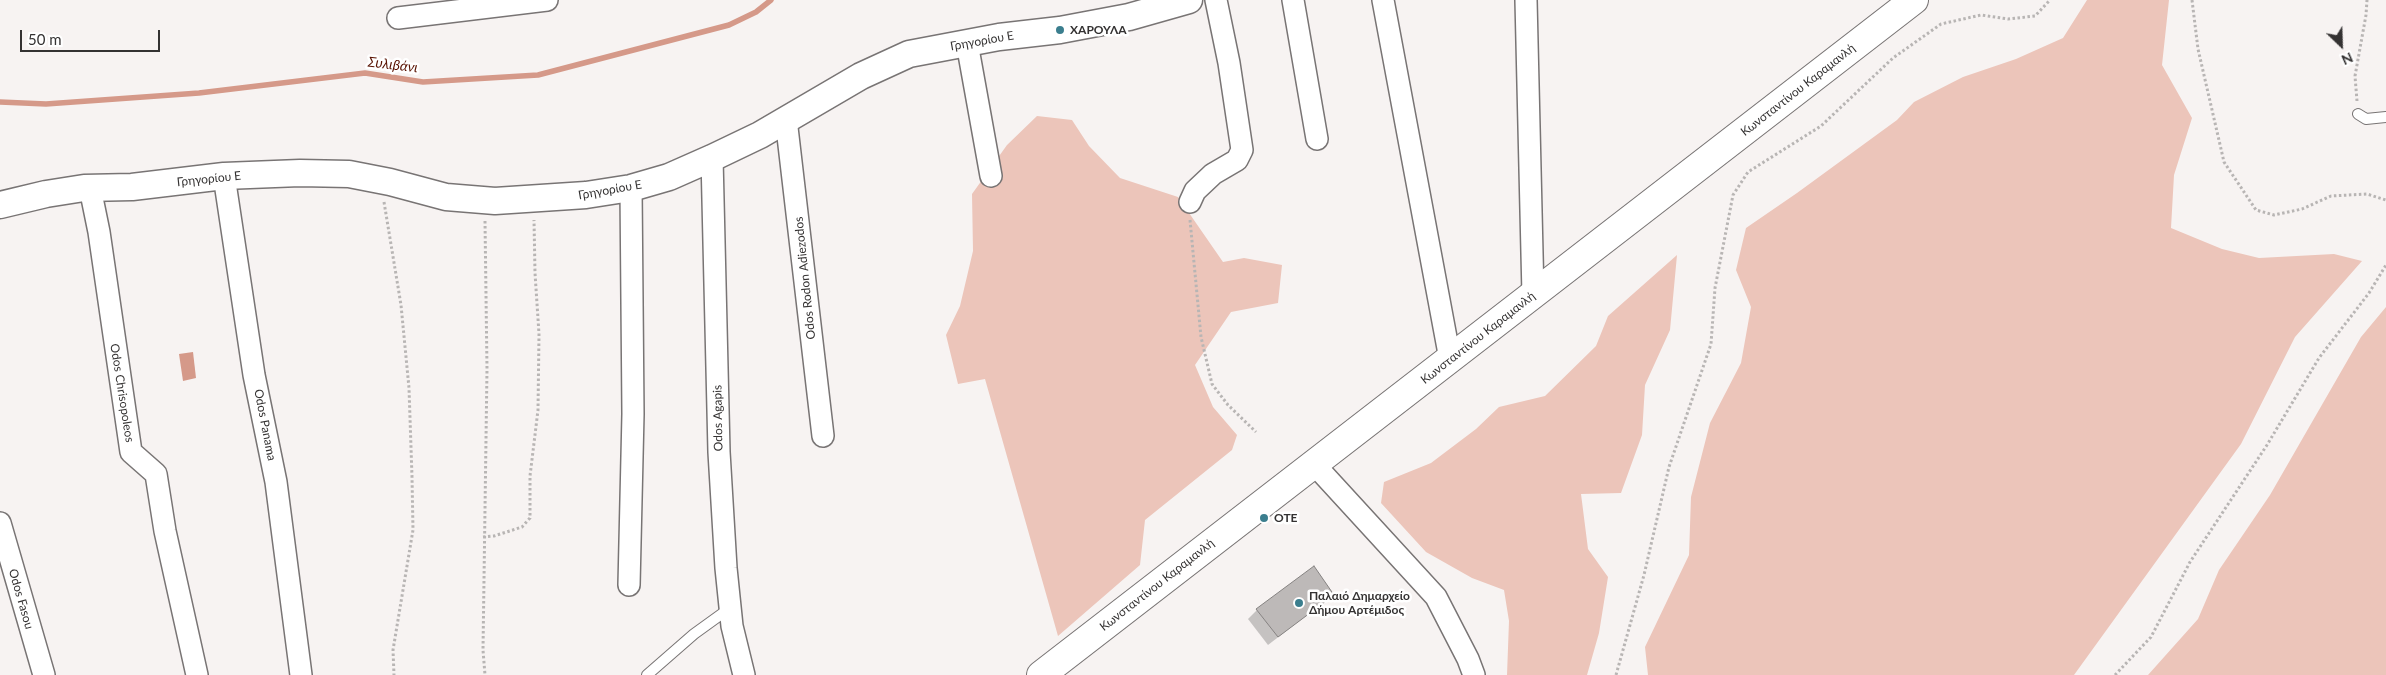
<!DOCTYPE html>
<html>
<head>
<meta charset="utf-8">
<style>
  body { margin:0 }
  #map { position:relative; width:2386px; height:675px; overflow:hidden; background:#f7f3f2; font-family:Lato,sans-serif }
  canvas { display:block }
  .north { position:absolute; left:2316px; top:20px; width:50px; height:50px; -webkit-text-stroke:4px #fff; paint-order:stroke; rotate:156deg; font-size:14px; font-weight:700; line-height:20px; text-align:center; color:#343232 }
  .north::after { content:''; display:block; margin:auto; width:18px; height:22px; background:#343232; clip-path:polygon(50% 0,100% 100%,50% 72%,0 100%) }
  .scale { position:absolute; left:20px; top:30px; width:140px; height:22px; box-sizing:border-box; border:2px solid #343232; border-top:0; padding-left:6px; font-size:15px; line-height:18px; white-space:nowrap; color:#343232; -webkit-text-stroke:4px #fff; paint-order:stroke }
</style>
</head>
<body>
<div id="map">
<canvas width="2386" height="675"></canvas>
<div class="north">N</div>
<div class="scale">50 m</div>
</div>
<script>
const context = document.querySelector('canvas').getContext('2d');
context.lineJoin = 'round';
function fillPath(path, color) { context.fillStyle = color; context.fill(path, 'evenodd'); }
const toPath = rows => new Path2D(rows.map(r => 'M' + r).join(''));
function strokePath(path, color, width, dash) { context.strokeStyle = color; context.lineWidth = width; context.lineCap = dash ? 'butt' : 'round'; context.setLineDash(dash || []); context.stroke(path); }
function write(font, color, halo, rows, align = 'center') {
  context.font = font + ' Lato,sans-serif'; context.lineWidth = 5; context.setLineDash([]); context.textBaseline = 'middle'; context.strokeStyle = halo; context.fillStyle = color; for (const [text, x, y, turn = 0] of rows) {
    context.save(); context.translate(x, y); context.rotate((+turn || 0) * Math.PI / 180); context.textAlign = isNaN(turn) ? turn : align; if (halo) context.strokeText(text, 0, 0); context.fillText(text, 0, 0); context.restore();
  }
}
fillPath(toPath([
  [2087,0,2169,0,2162,65,2192,118,2174,175,2171,228,2222,249,2259,258,2334,254,2362,261,2295,337,2241,444,2074,675,1648,675,1645,647,1689,555,1691,497,1710,423,1741,363,1751,307,1736,270,1746,228,1797,193,1897,120,1914,102,1963,77,2016,59,2063,38],
  [1037,116,1072,120,1089,146,1120,178,1178,197,1223,262,1244,258,1282,265,1278,303,1231,312,1195,365,1213,407,1237,435,1232,450,1145,520,1140,565,1058,636,985,379,958,384,946,335,960,306,973,251,972,194,1007,145],
  [1677,255,1670,330,1645,385,1642,435,1621,493,1581,494,1588,549,1608,577,1599,633,1587,675,1507,675,1509,621,1504,590,1472,578,1426,552,1381,503,1384,482,1431,463,1476,429,1499,407,1545,396,1596,346,1608,316],
  [2386,307,2386,675,2148,675,2198,619,2219,570,2270,495,2361,337]
]), '#ecc5ba');
fillPath(toPath([
  [193,352,196,378,183,381,179,354]
]), '#d59989');
fillPath(toPath([
  [1333,595,1268,645,1248,619,1257,610]
]), '#0003');
strokePath(toPath([
  [0,102,46,104,199,93,365,73,423,82,538,75,729,25,756,12,771,0]
]), '#d59989', 5.5);
const building = toPath([
  [1314,566,1334,595,1278,637,1256,609,1314,566]
]);
fillPath(building, '#bdb9b8');
strokePath(building, '#858281', 1);
const service = toPath([
  [2358,114,2366,119,2386,117],
  [647,675,694,634,730,608]
]);
const minor = toPath([
  [1293,0,1317,139],
  [1383,0,1450,359],
  [1526,0,1533,295],
  [398,18,547,0],
  [967,43,991,176],
  [786,119,823,436],
  [712,158,719,452,726,568,732,626,744,675],
  [224,176,254,375,276,482,301,675],
  [90,188,99,232,131,452,156,474,165,531,197,675],
  [1190,202,1195,191,1213,174,1237,160,1242,150,1229,63,1216,0],
  [1314,464,1436,597,1468,659,1474,675],
  [0,523,44,675],
  [629,585,633,414,631,188]
]);
const tertiary = toPath([
  [0,205,46,194,84,188,132,187,224,176,300,173,349,174,390,182,446,197,495,201,586,195,631,188,669,177,712,158,760,135,861,76,909,54,999,37,1060,30,1129,17,1189,0]
]);
const secondary = toPath([
  [1041,675,1914,0]
]);
strokePath(service, '#787474', 12);
strokePath(minor, '#787474', 24);
strokePath(tertiary, '#787474', 29);
strokePath(secondary, '#787474', 30);
strokePath(toPath([
  [2192,0,2198,49,2224,162,2256,210,2274,215,2302,209,2331,196,2367,194,2386,200],
  [2357,101,2355,76,2366,15,2367,0],
  [384,202,401,305,409,388,412,477,413,530,393,650,394,675],
  [1190,220,1201,337,1212,384,1228,405,1256,432],
  [485,221,487,369,483,650,485,675],
  [483,537,494,536,522,527,530,518,530,476,538,410,539,334,535,273,534,220],
  [1616,675,1644,575,1669,467,1711,344,1715,288,1733,195,1748,172,1821,126,1893,58,1941,24,1981,15,2008,19,2035,16,2050,0],
  [2115,675,2151,637,2190,562,2267,445,2319,358,2369,293,2386,265]
]), '#b8b5b4', 3, [2.5, 2.5]);
strokePath(service, '#fff', 10);
strokePath(minor, '#fff', 21);
strokePath(tertiary, '#fff', 26);
strokePath(secondary, '#fff', 28);
for (const [x, y, r, color] of [
  [1060,30,5,"#3b7e8e"],
  [1264,518,5,"#3b7e8e"],
  [1299,603,5,"#3b7e8e"]
]) { const dot = new Path2D(); dot.arc(x, y, r, 0, 2 * Math.PI); context.fillStyle = color; context.fill(dot); strokePath(dot, '#fff', 2); }
write('bold 12px', '#343232', '#fff', [
  ["ΧΑΡΟΥΛΑ",1070,30],
  ["ΟΤΕ",1274,518],
  ["Παλαιό Δημαρχείο",1309,596],
  ["Δήμου Αρτέμιδος",1309,610]
], 'left');
write('12px', '#343232', '#fff', [
  ["Γρηγορίου Ε",982,41,-10],
  ["Κωνσταντίνου Καραμανλή",1798,90,-38],
  ["Γρηγορίου Ε",209,179,-6],
  ["Γρηγορίου Ε",610,190,-10],
  ["Odos Rodon Adiezodos",805,278,-96],
  ["Κωνσταντίνου Καραμανλή",1478,338,-38],
  ["Odos Chrisopoleos",122,393,81],
  ["Odos Agapis",718,418,-91],
  ["Odos Panama",265,425,79],
  ["Κωνσταντίνου Καραμανλή",1157,585,-38],
  ["Odos Fasou",21,599,74]
]);
write('italic 14px', '#581100', '#fff', [
  ["Συλιβάνι",393,65,7]
]);
</script>
</body>
</html>
